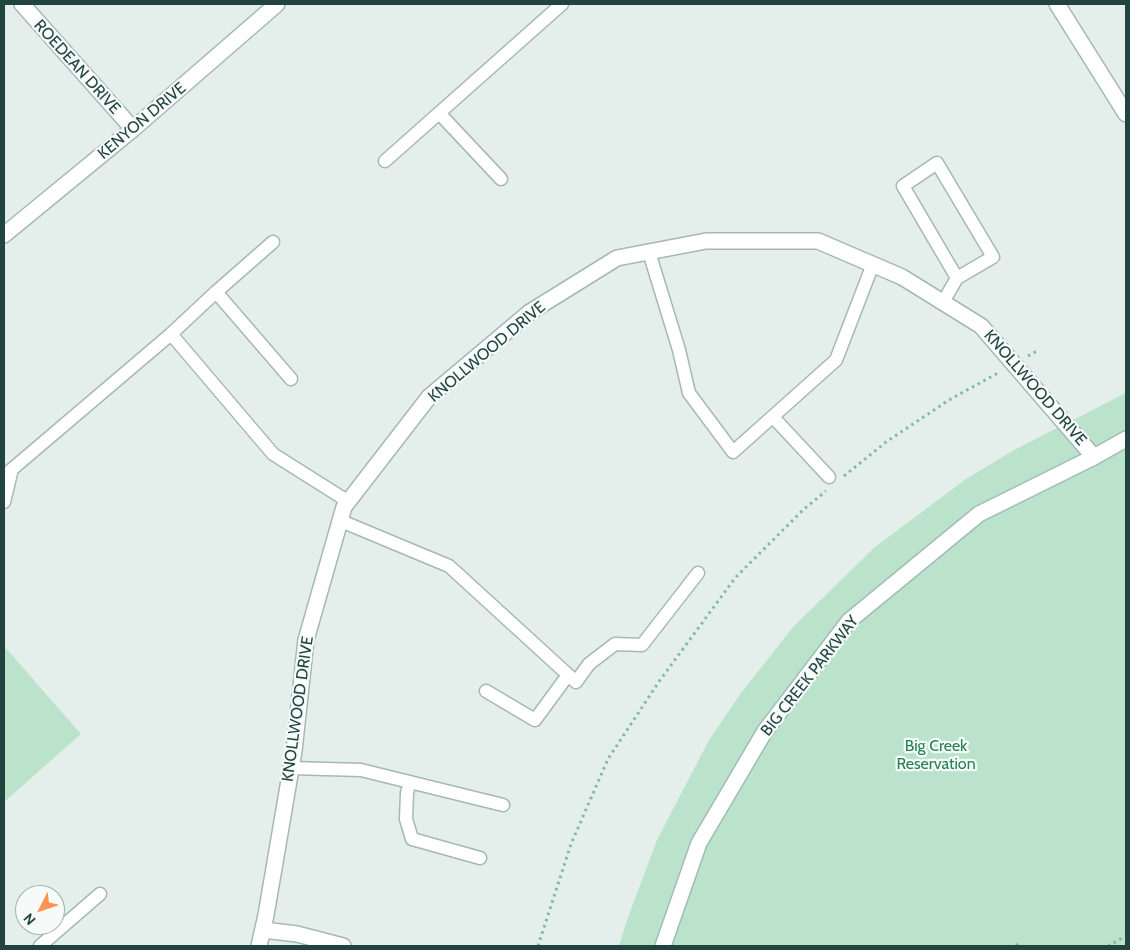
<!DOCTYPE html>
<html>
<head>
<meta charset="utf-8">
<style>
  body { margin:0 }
  #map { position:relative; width:1130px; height:950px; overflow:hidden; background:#e4efec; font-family:Cabin,sans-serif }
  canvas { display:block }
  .frame { position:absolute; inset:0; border:5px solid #21443f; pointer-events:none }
  .north { position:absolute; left:15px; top:885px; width:50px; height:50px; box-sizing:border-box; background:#f6fbf9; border:1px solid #a1b2af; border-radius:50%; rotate:229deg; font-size:14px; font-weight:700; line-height:20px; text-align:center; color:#21443f }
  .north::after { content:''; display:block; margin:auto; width:18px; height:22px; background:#ff9352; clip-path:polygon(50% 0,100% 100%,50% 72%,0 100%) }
</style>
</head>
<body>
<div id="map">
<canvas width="1130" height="950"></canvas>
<div class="frame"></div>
<div class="north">N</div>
</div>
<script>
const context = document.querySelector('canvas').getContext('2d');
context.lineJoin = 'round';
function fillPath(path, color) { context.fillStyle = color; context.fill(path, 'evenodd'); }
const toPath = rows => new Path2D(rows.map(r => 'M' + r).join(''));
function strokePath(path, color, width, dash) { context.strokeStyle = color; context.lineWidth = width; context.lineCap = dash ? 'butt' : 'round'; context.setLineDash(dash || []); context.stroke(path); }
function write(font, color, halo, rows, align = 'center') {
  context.font = font + ' Cabin,sans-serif'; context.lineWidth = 4.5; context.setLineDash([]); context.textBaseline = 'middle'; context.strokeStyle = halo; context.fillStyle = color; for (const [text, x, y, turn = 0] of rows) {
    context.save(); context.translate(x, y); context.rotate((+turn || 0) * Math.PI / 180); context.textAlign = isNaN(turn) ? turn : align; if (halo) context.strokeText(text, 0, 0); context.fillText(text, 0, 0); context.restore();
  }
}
fillPath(toPath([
  [1126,393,1126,946,619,946,627,920,657,840,709,740,741,693,794,626,875,547,966,479,1014,450],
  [4,646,81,734,4,802]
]), '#bbe3cb');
const lane = toPath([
  [439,113,501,179],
  [385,161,562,4],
  [649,252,679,350,689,393,733,452,836,360,873,264],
  [216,292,273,242],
  [943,302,957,278,903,186,937,163,993,257,957,278],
  [171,334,216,292,291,379],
  [773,417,829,477],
  [4,476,171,334,273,454,349,502],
  [4,502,12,469],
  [341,521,449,566,576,682,589,664,615,644,642,645,698,573],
  [486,691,535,720,568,675],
  [291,768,361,770,503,805],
  [410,782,407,793,406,819,412,839,480,858],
  [40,946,100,894]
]);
const street = toPath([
  [22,4,133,129],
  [1057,4,1126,114],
  [4,235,133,129,277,4],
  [263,930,297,934,343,946],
  [259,946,266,915,294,751,306,640,344,507,429,397,530,312,617,258,706,241,818,241,902,277,981,326,1094,457]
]);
const secondary = toPath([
  [663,946,699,843,765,731,849,621,979,514,1094,457,1126,439]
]);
strokePath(lane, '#a6b8b5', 15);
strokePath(street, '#a6b8b5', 18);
strokePath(secondary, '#a1bcb7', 18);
strokePath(toPath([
  [1028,356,1037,351],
  [844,476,886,442,949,400,998,373],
  [1016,944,1019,946],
  [538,946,571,844,608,759,658,683,735,578,804,509,826,491],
  [1108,946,1126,936]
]), '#81b7ad', 3, [2.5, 4]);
strokePath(lane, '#fff', 12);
strokePath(street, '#fff', 15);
strokePath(secondary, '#fff', 15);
write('16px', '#21443f', '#f6fbf9', [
  ["ROEDEAN DRIVE",77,67,48],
  ["KENYON DRIVE",142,121,-40],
  ["KNOLLWOOD DRIVE",487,352,-40],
  ["KNOLLWOOD DRIVE",1035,388,49],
  ["BIG CREEK PARKWAY",810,676,-52],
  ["KNOLLWOOD DRIVE",298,709,-82]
]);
write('16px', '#268054', '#f6fbf9', [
  ["Big Creek",936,746],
  ["Reservation",936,764]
]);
</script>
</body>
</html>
